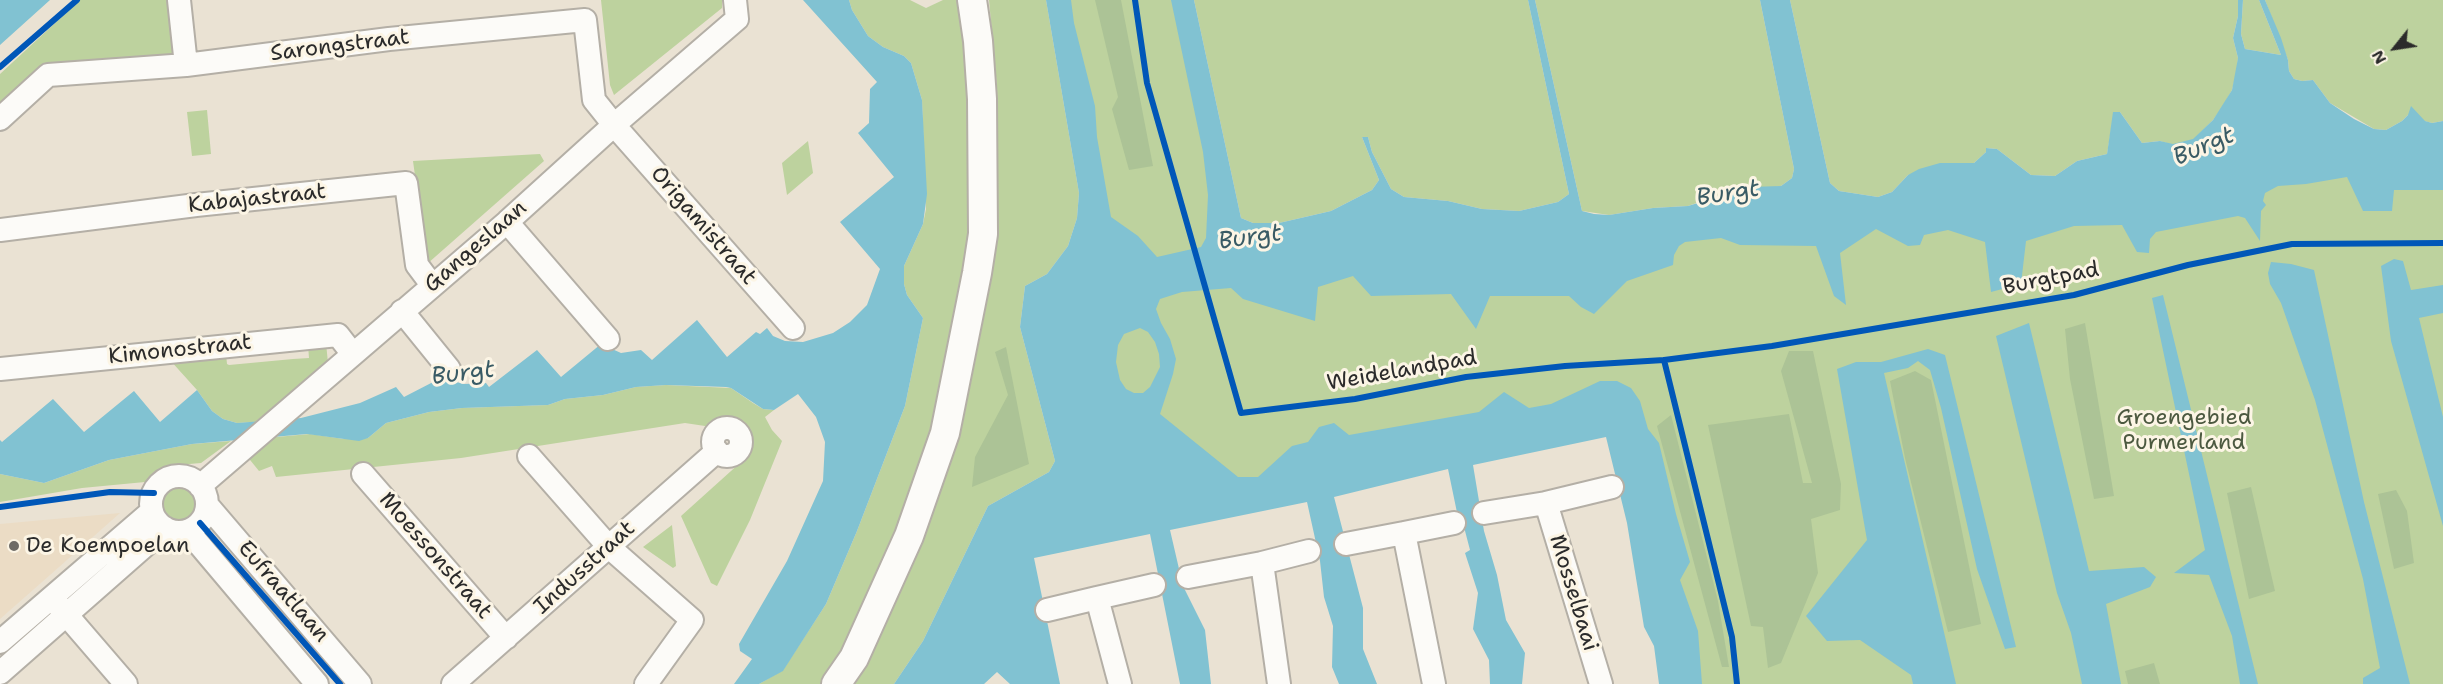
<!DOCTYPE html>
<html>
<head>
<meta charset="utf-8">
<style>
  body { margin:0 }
  #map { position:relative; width:2443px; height:684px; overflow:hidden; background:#eae2d3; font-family:"Shantell Sans",sans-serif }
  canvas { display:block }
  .north { position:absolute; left:2365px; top:18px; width:60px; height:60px; -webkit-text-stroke:4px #fcf5e5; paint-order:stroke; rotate:240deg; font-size:16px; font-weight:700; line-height:24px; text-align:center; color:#2b2b2b }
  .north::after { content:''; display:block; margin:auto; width:21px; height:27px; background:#2b2b2b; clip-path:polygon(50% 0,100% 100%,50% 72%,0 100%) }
</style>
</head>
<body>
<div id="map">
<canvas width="2443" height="684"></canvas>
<div class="north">N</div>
</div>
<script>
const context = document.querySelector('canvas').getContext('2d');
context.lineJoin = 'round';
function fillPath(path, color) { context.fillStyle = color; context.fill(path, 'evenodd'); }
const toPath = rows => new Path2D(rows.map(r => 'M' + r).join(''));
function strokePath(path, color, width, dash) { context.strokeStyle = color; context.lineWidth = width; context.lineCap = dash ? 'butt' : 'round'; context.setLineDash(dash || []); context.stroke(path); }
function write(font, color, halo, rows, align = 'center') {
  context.font = font + ' "Shantell Sans",sans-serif'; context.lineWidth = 6; context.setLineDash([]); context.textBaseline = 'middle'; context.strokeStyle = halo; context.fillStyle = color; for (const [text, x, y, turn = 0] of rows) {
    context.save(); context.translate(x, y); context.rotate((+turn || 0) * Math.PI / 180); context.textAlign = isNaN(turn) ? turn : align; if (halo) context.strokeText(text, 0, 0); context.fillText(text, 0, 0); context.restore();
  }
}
fillPath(toPath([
  [120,513,50,575,0,619,0,524]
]), '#ebdcc5');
fillPath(toPath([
  [80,0,167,0,176,59,52,66,0,111,0,74],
  [601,0,722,0,722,8,614,95,610,85],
  [849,0,910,0,926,8,943,0,959,0,964,45,975,88,971,259,939,433,852,638,823,684,759,684,783,670,826,604,857,531,905,406,923,318,907,295,904,284,904,266,923,224,926,209,922,100,911,63,904,56,883,47,868,36,852,10],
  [989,0,1046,0,1079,193,1077,218,1068,246,1047,274,1025,286,1020,327,1055,461,1049,472,988,506,923,641,894,684,849,684,884,618,995,216,998,155,997,87],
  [1059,0,1184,0,1237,256,2443,149,2443,684,1688,684,1626,414,1139,503,1080,368,1095,203],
  [1194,0,1528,0,1569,194,1558,202,1519,211,1482,209,1448,201,1404,197,1391,189,1372,152,1368,137,1362,137,1379,180,1372,190,1331,211,1279,223,1253,223,1241,218],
  [1535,0,1760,0,1794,169,1792,178,1781,186,1708,199,1688,206,1653,208,1609,215,1582,211],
  [1790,0,2238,0,2238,16,2233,38,2238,58,2237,70,2232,90,2223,106,2213,120,2193,140,2173,145,2160,141,2142,143,2120,112,2114,112,2107,154,2077,161,2055,176,2031,175,1997,149,1986,148,1986,152,1974,163,1908,175,1892,192,1878,197,1839,191,1830,183],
  [2243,0,2259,0,2281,55,2245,49,2241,34],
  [2265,0,2443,0,2443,121,2432,123,2424,121,2417,114,2408,115,2402,121,2386,130,2374,129,2330,103,2313,80,2302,81,2294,79,2289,71,2288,60],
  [207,110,211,154,192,156,187,112],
  [808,141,813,173,787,195,782,163],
  [540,154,544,161,427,264,413,161],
  [326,343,328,363,255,422,237,423,223,419,212,411,197,390,169,359,226,354,227,364,229,365,293,359,309,358,308,345],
  [666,385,731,388,753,403,763,409,774,410,765,417,772,430,782,441,750,520,717,586,711,583,681,516,751,453,745,442,743,431,740,427,731,422,720,424,714,432,705,426,685,423,461,458,276,477,272,466,259,471,246,455,265,438,310,434,344,439,368,438,386,423,429,412,462,408,548,405,565,399,603,395,636,387],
  [231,441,201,463,166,466,154,472,145,482,82,488,0,502,0,474,44,483,109,460,192,444],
  '163 503a17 17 0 1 1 34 0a17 17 0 1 1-34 0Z',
  [672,525,676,566,673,568,643,547]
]), '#bdd29e');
fillPath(toPath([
  [1095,0,1121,0,1153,166,1129,170,1112,109,1118,97],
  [2085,323,2114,496,2094,499,2070,379,2065,329],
  [1006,347,1029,464,972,487,975,457,1008,395,995,352],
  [1789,351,1813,351,1841,484,1840,510,1811,519,1818,573,1781,663,1768,668,1763,627,1751,626,1708,425,1789,414,1803,483,1812,483,1781,371],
  [1915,371,1931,380,1981,624,1948,632,1905,458,1890,381],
  [1671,415,1718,601,1729,667,1722,667,1657,426],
  [2251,487,2275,591,2249,599,2227,493],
  [2396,490,2407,511,2414,563,2394,569,2378,494],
  [2154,663,2160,684,2128,684,2125,671]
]), '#acc396');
fillPath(toPath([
  [0,0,50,0,0,45],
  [803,0,849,0,852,10,868,36,883,47,904,56,911,63,922,100,927,194,923,224,904,266,904,284,907,295,923,318,905,406,857,531,826,604,783,671,759,684,734,684,752,659,740,651,739,644,787,561,823,481,825,442,816,417,798,394,774,410,763,409,731,388,726,387,666,385,636,387,603,395,565,399,548,405,462,408,429,412,386,423,368,438,359,441,307,434,192,444,109,460,44,483,0,474,0,440,2,442,53,399,84,432,134,391,160,422,197,390,212,411,223,419,237,423,301,418,360,403,396,387,404,397,435,381,445,379,464,384,486,383,489,387,537,350,561,377,601,344,621,353,641,350,652,360,697,320,727,357,756,332,760,334,767,328,773,336,785,341,803,342,833,333,850,322,867,305,880,269,840,222,894,177,858,133,869,123,870,89,877,82],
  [1046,0,1071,0,1074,23,1095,106,1097,137,1111,217,1138,236,1157,257,1201,247,1206,238,1208,195,1203,152,1171,0,1194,0,1241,218,1253,223,1279,223,1331,211,1372,190,1379,180,1362,137,1368,137,1372,152,1391,189,1404,197,1448,201,1482,209,1519,211,1558,202,1569,194,1528,0,1535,0,1582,211,1594,214,1609,215,1653,208,1688,206,1750,187,1781,186,1792,178,1794,169,1760,0,1790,0,1830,183,1839,191,1878,197,1892,192,1908,175,1919,169,1940,163,1974,163,1986,152,1986,148,1997,149,2031,175,2055,176,2077,161,2107,154,2113,112,2120,112,2142,143,2160,141,2173,144,2193,139,2213,120,2232,90,2238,58,2233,38,2238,16,2238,0,2243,0,2241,34,2245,49,2281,55,2259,0,2265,0,2281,38,2288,60,2289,71,2294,79,2302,81,2313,80,2330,103,2354,119,2374,129,2386,130,2402,121,2408,115,2411,106,2425,121,2432,123,2443,121,2443,190,2394,190,2392,211,2363,211,2347,177,2306,184,2278,186,2265,193,2263,201,2266,205,2261,211,2260,241,2245,218,2238,216,2156,232,2150,239,2149,253,2137,252,2122,225,2074,226,2026,241,2021,284,1991,292,1985,242,1948,230,1924,235,1920,245,1908,246,1876,229,1840,253,1846,305,1834,296,1816,246,1740,245,1721,238,1685,242,1679,246,1674,255,1673,265,1627,281,1594,314,1581,307,1569,296,1490,296,1476,329,1451,294,1371,296,1353,276,1318,287,1315,321,1243,299,1231,288,1182,292,1160,299,1156,309,1161,323,1170,339,1176,359,1173,374,1160,414,1238,477,1258,477,1292,446,1308,442,1319,427,1334,423,1349,435,1479,412,1504,392,1529,408,1551,404,1600,381,1617,381,1631,388,1640,401,1648,429,1659,443,1676,514,1690,562,1680,580,1698,631,1702,684,1659,684,1654,646,1644,627,1627,523,1606,437,1473,465,1484,531,1497,575,1506,620,1525,653,1522,684,1490,684,1489,660,1473,629,1478,593,1465,553,1470,550,1464,527,1460,527,1448,469,1334,497,1363,608,1363,649,1377,684,1339,684,1332,667,1333,626,1324,597,1320,561,1307,502,1170,530,1183,586,1205,630,1211,684,1180,684,1150,534,1034,558,1060,684,1010,684,997,672,984,684,894,684,923,641,988,506,1049,472,1055,461,1020,327,1025,286,1047,274,1068,246,1077,218,1079,193],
  [1140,328,1148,332,1155,342,1159,354,1160,367,1150,387,1143,393,1134,393,1126,389,1120,380,1116,362,1118,345,1124,334],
  [2394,259,2403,261,2411,290,2443,285,2443,313,2419,318,2443,417,2443,526,2391,341,2381,266],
  [2271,262,2291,264,2314,270,2364,502,2410,684,2363,684,2363,678,2380,668,2363,579,2315,400,2281,303,2270,284,2268,273],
  [2163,295,2258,684,2240,684,2232,636,2209,575,2174,573,2205,550,2152,298],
  [2029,323,2089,571,2144,567,2156,577,2150,587,2106,604,2121,684,2082,684,2071,633,2057,593,1996,336],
  [1928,349,1945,355,2016,647,2005,649,1977,569,1941,408,1930,370,1918,361,1908,368,1884,373,1956,684,1913,684,1911,675,1860,640,1827,641,1806,616,1867,540,1837,369,1856,362,1881,362]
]), '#81c2d2');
const minor = toPath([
  [179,0,186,65],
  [0,119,48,75,186,65,389,39,585,20,594,100,614,125,793,328],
  [507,222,608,339],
  [0,230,196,205,406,183,417,265,432,285],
  [402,311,449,369],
  [0,369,338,335,352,353],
  '713 442a14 14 0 1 1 28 0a14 14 0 1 1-28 0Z',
  [529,456,609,547,692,620,646,684],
  [363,474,506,638],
  '151 504a28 28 0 1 1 56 0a28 28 0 1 1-56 0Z',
  [200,486,507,222,614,125,737,19,735,0],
  [1546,503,1612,487],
  [207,505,360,684],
  [1484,513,1546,503,1601,684],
  [188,531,317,684],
  [1404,533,1454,523],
  [1346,544,1404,533,1434,684],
  [1262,563,1309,551],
  [1188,577,1262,563,1279,684],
  [1097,598,1154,585],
  [58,605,126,684],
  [1047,610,1097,598,1120,684],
  [0,642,152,511],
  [0,673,165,528],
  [453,684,717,451]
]);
const major = toPath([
  [836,684,854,658,909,536,945,433,977,273,983,234,982,99,978,41,972,0]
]);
strokePath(minor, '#b4afa6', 26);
strokePath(major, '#b4afa6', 32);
strokePath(minor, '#fcfbf8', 22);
strokePath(major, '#fcfbf8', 28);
strokePath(toPath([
  [1135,0,1147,83,1241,413,1355,399,1466,377,1565,366,1664,360,1772,346,2074,295,2188,265,2292,244,2443,243],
  [0,67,77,0],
  [1664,360,1732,637,1737,684],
  [0,507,110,492,154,493],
  [200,523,340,684]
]), '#0057b8', 6);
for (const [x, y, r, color] of [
  [14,546,6,"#6e6b66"]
]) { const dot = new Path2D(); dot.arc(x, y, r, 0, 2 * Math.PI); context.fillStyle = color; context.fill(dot); strokePath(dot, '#fcf5e5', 2); }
write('22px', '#2b2b2b', '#fcf5e5', [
  ["Sarongstraat",340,46,-7],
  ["Kabajastraat",257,199,-6],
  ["Origamistraat",703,226,49],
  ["Gangeslaan",476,247,-41],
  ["Burgtpad",2051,279,-11],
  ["Kimonostraat",180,350,-6],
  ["Weidelandpad",1402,371,-10],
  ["Moessonstraat",435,556,49],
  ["Indusstraat",585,568,-42],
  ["Eufraatlaan",283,592,49],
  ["Mosselbaai",1573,593,73]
]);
write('22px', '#4c5940', '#fcf5e5', [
  ["Groengebied",2184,418],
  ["Purmerland",2184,443]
]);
write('22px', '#2b2b2b', '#fcf5e5', [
  ["De Koempoelan",26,546]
], 'left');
write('italic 24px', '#395b65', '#fcf5e5', [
  ["Burgt",2204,147,-23],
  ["Burgt",1728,194,-9],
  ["Burgt",1250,238,-8],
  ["Burgt",463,374,-7]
]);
</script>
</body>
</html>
